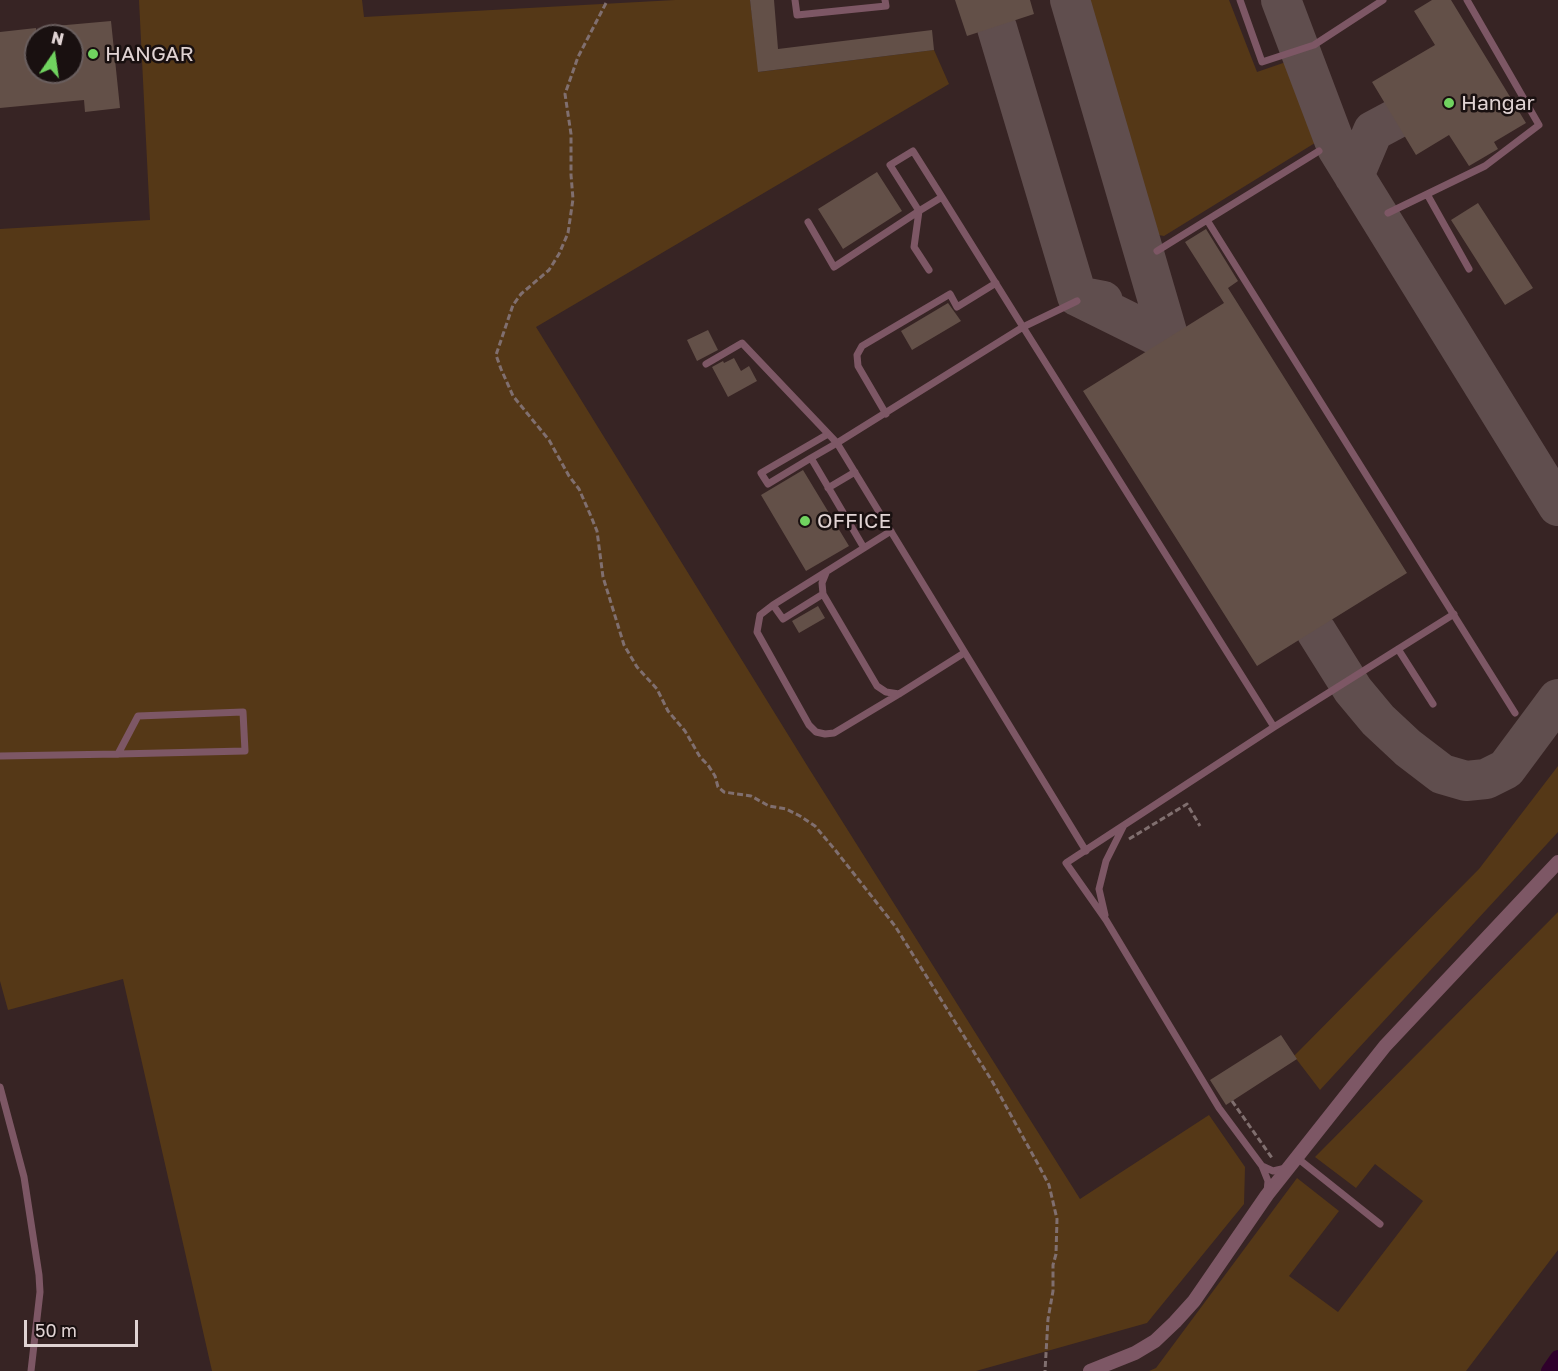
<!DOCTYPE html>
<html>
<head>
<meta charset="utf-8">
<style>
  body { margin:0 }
  #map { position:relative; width:1558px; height:1371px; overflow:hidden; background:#372424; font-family:"Golos Text",sans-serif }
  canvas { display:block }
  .north { position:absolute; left:24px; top:24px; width:60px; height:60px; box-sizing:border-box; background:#191010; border:2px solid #695e5e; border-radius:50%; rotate:13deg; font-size:16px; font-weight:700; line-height:24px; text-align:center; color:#e0d3d3 }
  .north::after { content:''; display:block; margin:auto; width:21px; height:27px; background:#70d35f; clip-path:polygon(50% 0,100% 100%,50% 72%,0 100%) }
  .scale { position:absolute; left:24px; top:1320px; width:114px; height:27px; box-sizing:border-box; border:3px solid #e0d3d3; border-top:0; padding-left:8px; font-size:18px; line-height:21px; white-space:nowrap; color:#e0d3d3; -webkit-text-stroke:4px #191010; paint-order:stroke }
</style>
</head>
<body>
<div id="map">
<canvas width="1558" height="1371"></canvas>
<div class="north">N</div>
<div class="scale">50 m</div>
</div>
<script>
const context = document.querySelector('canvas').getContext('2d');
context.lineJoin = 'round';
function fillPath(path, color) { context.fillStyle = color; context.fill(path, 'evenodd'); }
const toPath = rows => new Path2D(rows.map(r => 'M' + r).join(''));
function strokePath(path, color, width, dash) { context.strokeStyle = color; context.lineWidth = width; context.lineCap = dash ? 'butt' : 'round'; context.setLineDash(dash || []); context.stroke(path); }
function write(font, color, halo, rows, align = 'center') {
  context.font = font + ' "Golos Text",sans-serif'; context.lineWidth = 5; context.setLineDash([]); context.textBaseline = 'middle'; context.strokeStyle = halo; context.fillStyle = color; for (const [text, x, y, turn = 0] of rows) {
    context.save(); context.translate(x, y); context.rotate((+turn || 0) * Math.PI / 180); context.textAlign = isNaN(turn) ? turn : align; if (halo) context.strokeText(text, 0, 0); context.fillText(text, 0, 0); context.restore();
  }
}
fillPath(toPath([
  [139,0,362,0,364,17,675,0,750,0,759,72,934,50,949,84,536,327,808,767,1080,1199,1209,1115,1245,1167,1244,1204,1147,1323,976,1371,212,1371,123,979,8,1010,0,981,0,229,150,220],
  [1080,0,1229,0,1257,72,1286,62,1299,67,1323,138,1164,236,1147,233],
  [1558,766,1558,832,1320,1090,1294,1056,1479,869],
  [1558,912,1558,1250,1466,1371,1149,1371,1156,1368,1297,1178,1339,1211,1289,1276,1338,1312,1423,1201,1375,1164,1356,1188,1315,1157]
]), '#553817');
strokePath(toPath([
  [1549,1371,1558,1358]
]), '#2f002b', 16);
strokePath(toPath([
  [1070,0,1170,342,1077,296],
  [1281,0,1337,148,1558,506],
  [997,28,1077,296,1103,301],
  [1354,176,1373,131,1401,116],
  [1316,631,1353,690,1378,720,1408,748,1442,774,1466,781,1486,779,1506,769,1558,699]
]), '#604e4e', 40);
fillPath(toPath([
  [750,0,774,0,778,49,932,30,934,50,758,72],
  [955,0,1030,0,1034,14,967,36],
  [1432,0,1451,0,1526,123,1494,142,1498,149,1469,166,1449,135,1416,155,1372,82,1435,45,1414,11],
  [111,21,120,108,85,112,84,100,0,108,0,32,36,28,36,72,72,72,72,36,45,36,44,27],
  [877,172,902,211,843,249,818,209],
  [1478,203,1533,288,1505,305,1451,220],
  [1206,229,1238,281,1228,288,1407,573,1257,666,1083,391,1224,303,1185,242],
  [948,303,961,321,912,350,901,331],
  [708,330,718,350,697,361,687,340],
  [734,358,741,371,749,366,757,381,728,397,712,367,723,361,724,363],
  [803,470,849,546,806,571,761,495],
  [818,606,825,618,799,633,792,621],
  [1281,1035,1297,1059,1226,1105,1210,1080]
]), '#635048');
strokePath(toPath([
  [606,3,578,57,565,94,571,134,571,175,573,199,568,233,559,254,549,270,521,294,513,305,496,355,501,369,513,396,549,440,569,476,579,489,590,514,597,531,603,577,624,645,637,667,657,689,668,711,685,731,700,757,708,765,715,776,718,787,724,792,751,796,769,806,786,809,800,816,815,826,836,851,895,926,992,1081,1039,1166,1049,1185,1057,1219,1056,1254,1053,1265,1053,1291,1048,1319,1045,1371],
  [1129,839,1187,804,1200,826],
  [1232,1101,1272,1158]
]), '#806f6f', 3, [6, 3]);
strokePath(toPath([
  [795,0,797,15,886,6,885,0],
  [1240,0,1262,62,1314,45,1383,0],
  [1319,151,1207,220,1515,713],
  [1427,194,1469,269],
  [942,197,1023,327,1077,301],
  [1388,213,1485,166,1539,125,1467,0],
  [808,222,834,267,919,211,942,197,913,151,890,165,919,211,914,247,929,270],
  [1157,251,1207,220],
  [706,364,742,343,837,443,811,458],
  [886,414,858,366,857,355,862,346,950,294,957,307,996,283],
  [828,434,761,473,768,484,811,458,864,548],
  [828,488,855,472],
  [826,573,822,583,823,594,877,686,886,692,899,694],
  [823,594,783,619,773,605,891,531],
  [773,605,760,615,757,632,809,725,816,732,825,734,834,733,899,694,964,653],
  [1398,649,1433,704],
  [0,756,118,754,245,751,243,712,138,716,118,754],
  [1086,851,837,443,1023,327,1274,727],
  [1105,915,1099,889,1106,861,1123,827],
  [0,1087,24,1177,39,1275,40,1292,31,1371],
  [1296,1157,1380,1224],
  [1262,1166,1219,1108,1106,920,1066,863,1274,727,1454,614],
  [1267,1192,1268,1181,1262,1166,1273,1171,1286,1168]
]), '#7d5765', 7);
strokePath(toPath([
  [1090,1371,1135,1353,1155,1341,1175,1322,1194,1301,1267,1195,1385,1046,1558,862]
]), '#7d5765', 14);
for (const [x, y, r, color] of [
  [93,54,6,"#70d35f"],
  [1449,103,6,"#70d35f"],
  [805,521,6,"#70d35f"]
]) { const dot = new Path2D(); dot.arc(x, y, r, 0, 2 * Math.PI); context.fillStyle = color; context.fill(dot); strokePath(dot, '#191010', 2); }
write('21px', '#e0d3d3', '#191010', [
  ["HANGAR",105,54],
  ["Hangar",1461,103],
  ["OFFICE",817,521]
], 'left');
</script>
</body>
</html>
